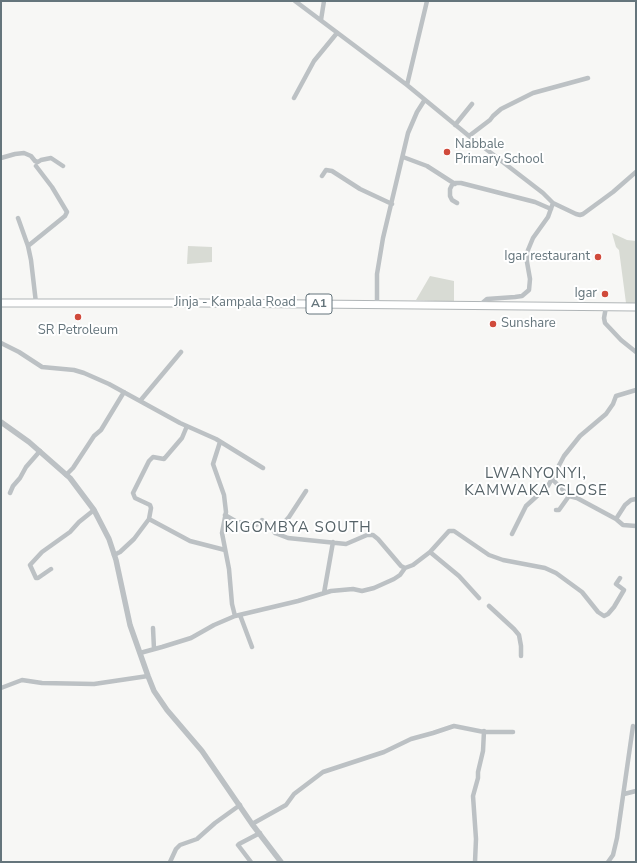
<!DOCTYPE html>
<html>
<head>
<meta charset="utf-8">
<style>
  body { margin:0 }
  #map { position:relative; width:637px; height:863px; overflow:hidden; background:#f7f7f5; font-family:"Nunito Sans",sans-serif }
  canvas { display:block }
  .frame { position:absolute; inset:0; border:2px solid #65757c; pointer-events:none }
</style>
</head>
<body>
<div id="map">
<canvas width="637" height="863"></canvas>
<div class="frame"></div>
</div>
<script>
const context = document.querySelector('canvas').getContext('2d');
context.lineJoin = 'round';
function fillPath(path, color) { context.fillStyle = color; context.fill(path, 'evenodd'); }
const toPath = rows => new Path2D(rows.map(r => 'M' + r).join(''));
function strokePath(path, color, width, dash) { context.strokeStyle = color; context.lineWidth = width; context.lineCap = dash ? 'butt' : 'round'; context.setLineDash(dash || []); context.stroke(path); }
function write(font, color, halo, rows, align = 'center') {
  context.font = font + ' "Nunito Sans",sans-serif'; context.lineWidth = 4; context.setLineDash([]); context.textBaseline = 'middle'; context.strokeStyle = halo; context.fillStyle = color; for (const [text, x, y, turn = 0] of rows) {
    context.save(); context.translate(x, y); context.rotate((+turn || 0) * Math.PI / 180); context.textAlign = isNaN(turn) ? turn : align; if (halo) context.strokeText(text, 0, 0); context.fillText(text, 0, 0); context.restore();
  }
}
fillPath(toPath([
  [612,233,627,240,636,241,636,303,626,303,619,250,616,247],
  [188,246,212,247,212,262,187,264],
  [430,276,454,281,454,302,416,300]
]), '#d8dbd4');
const trunk = toPath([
  [1,303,202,303,636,307]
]);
strokePath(trunk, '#b0b5b7', 9);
strokePath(toPath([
  [295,1,407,85,469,136,543,193,553,203,548,217,533,238,528,250,527,262,530,279,529,290,522,296,515,297,487,299,480,305],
  [321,20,324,1],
  [407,85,427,1],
  [294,98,314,61,337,33],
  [455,125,472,104],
  [469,136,490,120,493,116,501,109,533,93,588,78],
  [403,157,427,166,455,184],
  [1,158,15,154,24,153,31,156,35,161,38,162,41,160,51,158,63,166],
  [322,176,326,170,332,171,360,189,392,204],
  [457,203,452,200,450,196,450,189,452,185,455,183,461,183,535,202,551,209],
  [553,203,576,214,580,215,583,214,613,192,636,172],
  [18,218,28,246,31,260,36,303],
  [28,246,65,216,67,212,52,187,36,166],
  [377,304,377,274,383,238,408,133,417,112,424,101],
  [606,307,604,318,605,323,621,340,636,352],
  [1,343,19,352,42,367,74,370,84,373,109,384,180,423,216,439,263,468],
  [140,401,181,352],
  [220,442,213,464,224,495,226,512,222,533,229,569,232,604,235,616],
  [66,475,73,468,94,436,101,430,124,392],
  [552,479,569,496,559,510,556,510],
  [10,493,13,486,20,478,26,467,40,451],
  [569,496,577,498,616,519,623,525,636,526],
  [225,515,237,522,255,525,258,524,262,520,271,527,275,533,288,538,346,544,367,535,373,535,378,539,401,566,405,568],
  [149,519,151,508,150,505,135,498,133,493,149,461,153,457,164,459,182,438,187,426],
  [616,519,625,505,631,500,636,499],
  [275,533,289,517,306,491],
  [512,534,526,506,548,486,564,456,580,436,606,414,613,404,616,396,636,390],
  [430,552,449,531,454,531,489,555,503,560,545,568,556,573,582,592,598,612,604,616,608,614,614,607,624,590,616,584,620,578],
  [114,555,120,552,134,539,149,519,190,541,225,550],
  [51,569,38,578,36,578,30,565,42,552,70,532,79,522,94,510],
  [324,593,333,542],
  [489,606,514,629,519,635,521,646,521,656],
  [240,615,252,647],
  [153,628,154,649],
  [140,653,162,647,191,638,214,625,235,616,298,601,331,591,353,589,362,591,374,588,394,579,400,575,405,568,413,565,430,552,459,576,479,598],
  [1,688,22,680,42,683,94,684,148,676],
  [624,794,636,791],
  [252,824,286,805,294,794,323,772,384,752,411,739,433,733,454,726,484,732,513,732],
  [170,862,176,849,180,845,197,839,215,823,240,805],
  [251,862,238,845,239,844,260,833],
  [475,862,476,839,473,796,478,778,478,772,483,751,484,731],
  [608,862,613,855,617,838,633,726]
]), '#bcc1c4', 4.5);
strokePath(toPath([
  [1,422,29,442,70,478,94,510,109,539,116,560,130,625,148,676,154,691,167,710,202,751,252,824,281,862]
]), '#bcc1c4', 5.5);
strokePath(trunk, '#fff', 7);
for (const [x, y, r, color] of [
  [447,152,4,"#d04a3b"],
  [598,257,4,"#d04a3b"],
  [605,294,4,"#d04a3b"],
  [78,317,4,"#d04a3b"],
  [493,324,4,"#d04a3b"]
]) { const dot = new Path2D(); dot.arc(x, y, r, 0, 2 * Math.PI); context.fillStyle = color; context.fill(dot); strokePath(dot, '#fff', 1.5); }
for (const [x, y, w] of [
  [319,304,26]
]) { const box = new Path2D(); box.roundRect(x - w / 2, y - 10, w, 20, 3); context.fillStyle = '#fff'; context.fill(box); strokePath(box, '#65757c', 1); }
write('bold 12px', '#65757c', null, [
  ["A1",319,304]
]);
write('13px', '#65757c', '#fff', [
  ["Nabbale",455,145],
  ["Primary School",455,160],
  ["Igar restaurant",590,257,"right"],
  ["Igar",597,294,"right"],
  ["Sunshare",501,324],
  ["SR Petroleum",78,331,"center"]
], 'left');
write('13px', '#65757c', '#fff', [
  ["Jinja - Kampala Road",235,303]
]);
context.letterSpacing = '1px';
write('15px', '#566368', '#fff', [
  ["LWANYONYI,",536,474],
  ["KAMWAKA CLOSE",536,491],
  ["KIGOMBYA SOUTH",298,528]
]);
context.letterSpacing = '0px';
</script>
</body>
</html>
